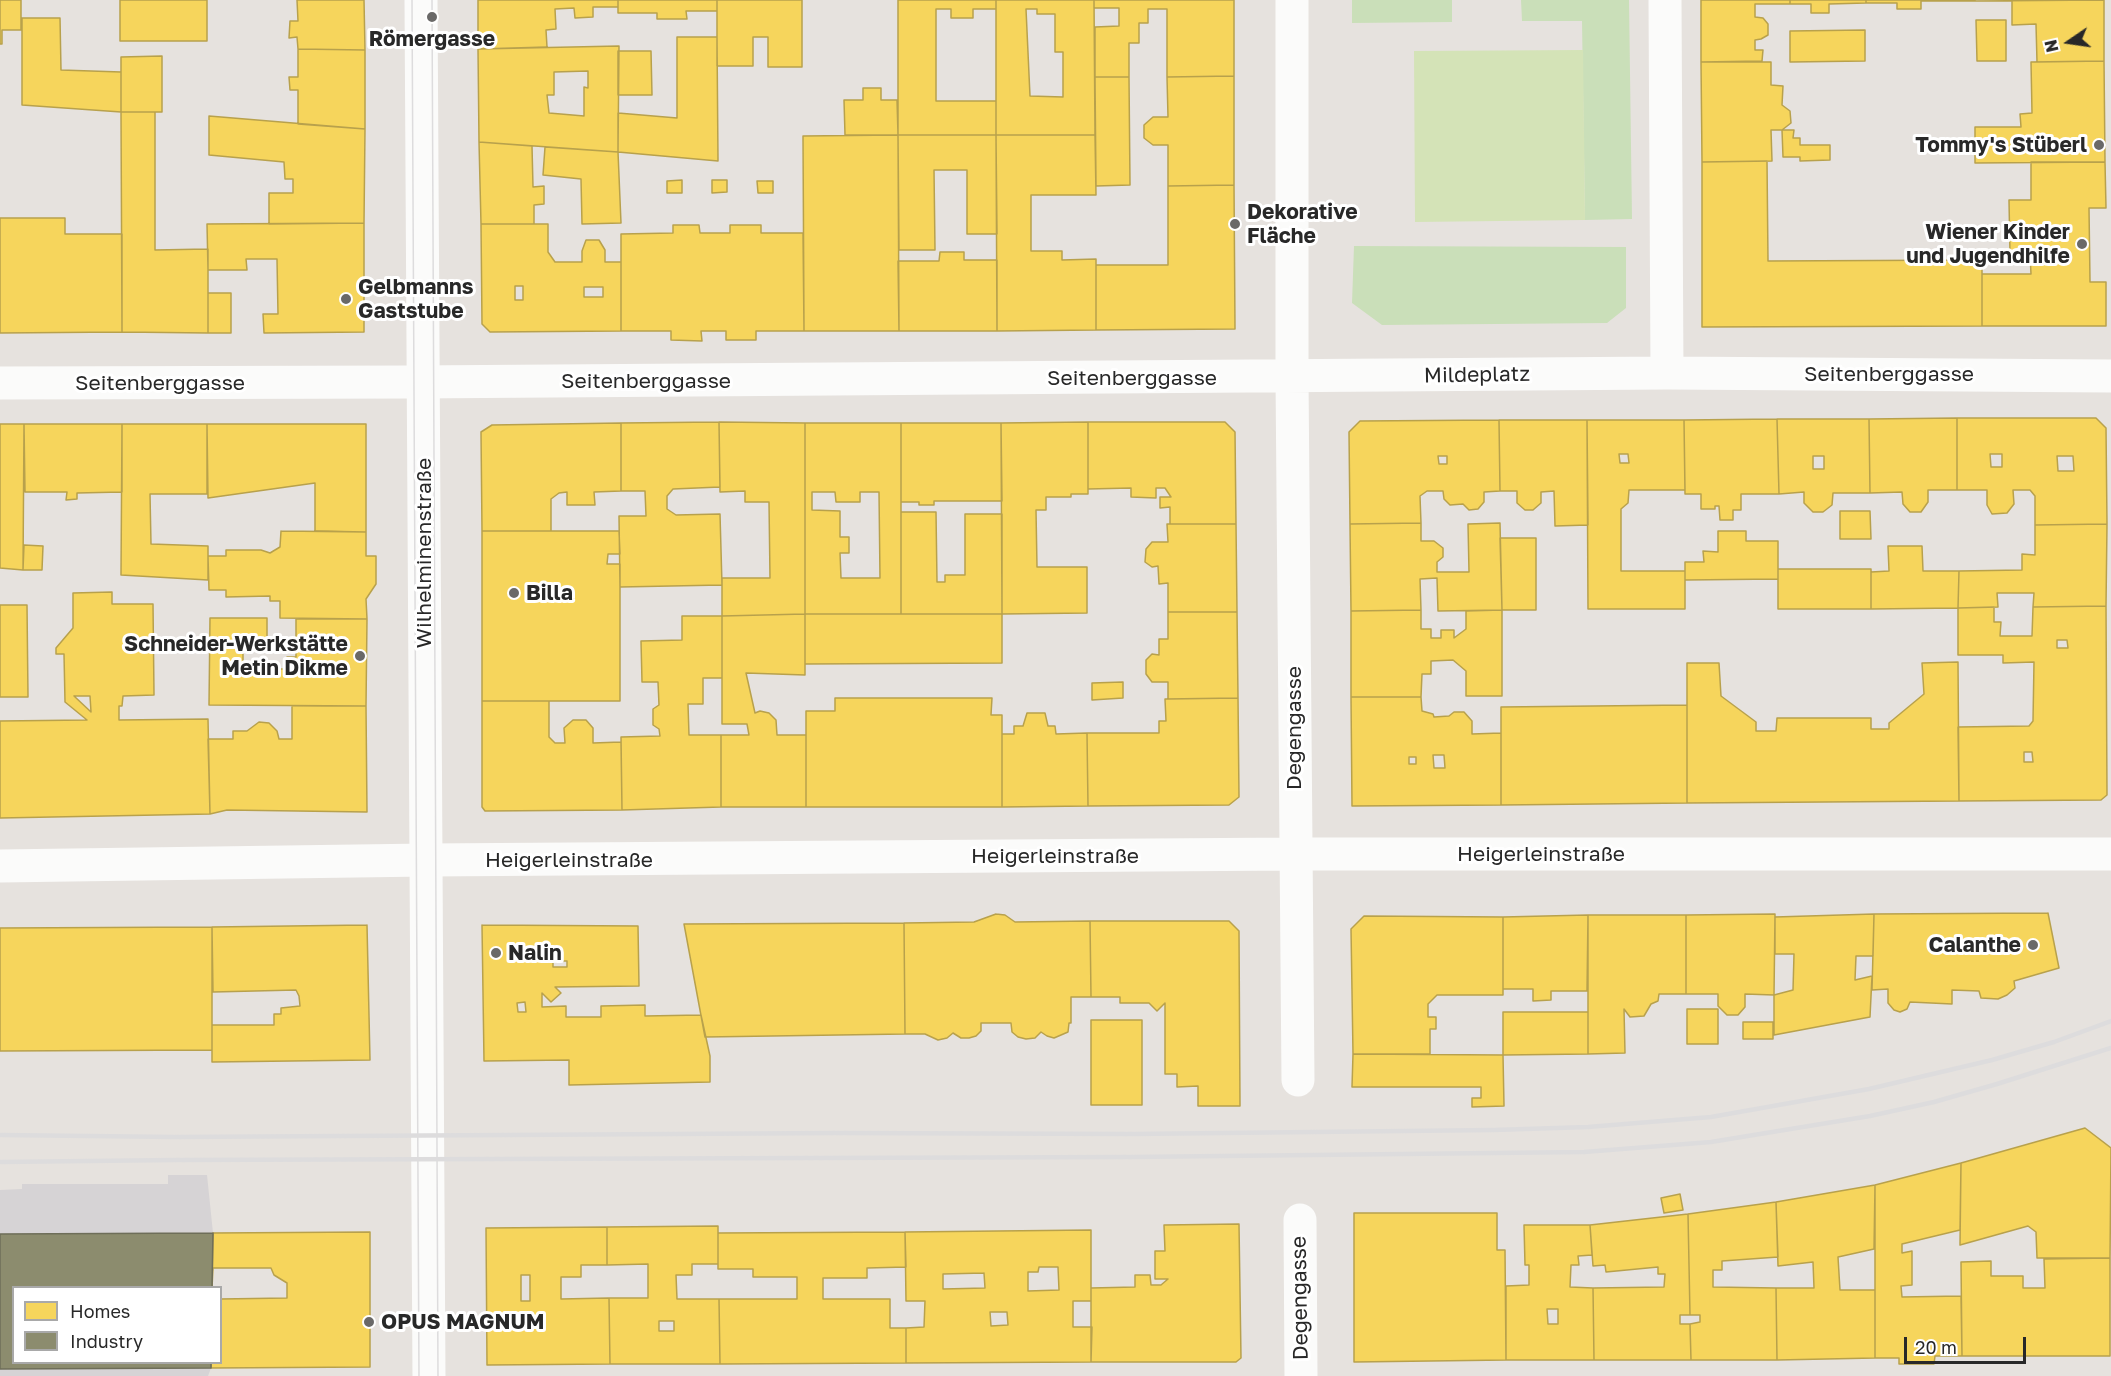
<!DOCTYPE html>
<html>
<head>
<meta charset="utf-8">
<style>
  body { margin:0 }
  #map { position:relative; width:2111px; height:1376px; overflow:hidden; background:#e6e2de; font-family:"Golos Text",sans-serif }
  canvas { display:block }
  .legend { position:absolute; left:12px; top:1286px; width:210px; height:78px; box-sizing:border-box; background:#fff; border:2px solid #a9a9a9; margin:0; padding:8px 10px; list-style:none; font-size:18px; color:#282828 }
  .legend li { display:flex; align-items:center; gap:12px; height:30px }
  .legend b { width:30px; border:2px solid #a9a9a9 }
  .north { position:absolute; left:2039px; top:12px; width:60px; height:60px; -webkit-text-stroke:4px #fff; paint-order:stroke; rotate:257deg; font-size:16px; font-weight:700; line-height:24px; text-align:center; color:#282828 }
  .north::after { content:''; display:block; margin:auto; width:21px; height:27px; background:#282828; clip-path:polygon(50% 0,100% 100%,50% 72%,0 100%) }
  .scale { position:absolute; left:1904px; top:1337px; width:122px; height:27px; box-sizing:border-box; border:3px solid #282828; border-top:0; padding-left:8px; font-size:18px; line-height:21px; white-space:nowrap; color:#282828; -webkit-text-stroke:4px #fff; paint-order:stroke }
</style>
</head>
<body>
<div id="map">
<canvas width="2111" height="1376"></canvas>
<ul class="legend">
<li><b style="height:16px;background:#f6d55c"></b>Homes</li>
<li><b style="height:16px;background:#8c8c6e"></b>Industry</li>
</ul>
<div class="north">N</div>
<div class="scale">20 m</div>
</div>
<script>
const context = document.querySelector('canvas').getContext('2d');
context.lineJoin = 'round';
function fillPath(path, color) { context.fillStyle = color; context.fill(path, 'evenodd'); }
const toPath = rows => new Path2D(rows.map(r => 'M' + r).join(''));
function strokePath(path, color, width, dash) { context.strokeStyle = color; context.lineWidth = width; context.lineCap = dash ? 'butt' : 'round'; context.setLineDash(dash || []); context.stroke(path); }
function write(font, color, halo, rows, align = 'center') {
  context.font = font + ' "Golos Text",sans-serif'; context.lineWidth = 6; context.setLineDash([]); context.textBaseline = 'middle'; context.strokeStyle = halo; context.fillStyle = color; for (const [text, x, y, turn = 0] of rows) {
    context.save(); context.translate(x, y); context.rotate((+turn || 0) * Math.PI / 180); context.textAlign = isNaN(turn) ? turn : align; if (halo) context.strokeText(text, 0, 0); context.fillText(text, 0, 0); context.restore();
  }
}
fillPath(toPath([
  [168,1175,207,1175,213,1233,212,1287,14,1288,14,1362,211,1368,208,1376,0,1376,0,1190,22,1189,22,1184,168,1184]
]), '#d6d3d5');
fillPath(toPath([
  [1352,0,1452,0,1452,22,1352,23],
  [1521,0,1629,0,1632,219,1585,220,1582,21,1522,21],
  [1354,246,1626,247,1626,308,1607,323,1382,325,1352,303]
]), '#cadfb9');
fillPath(toPath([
  [1583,50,1585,220,1415,222,1414,51]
]), '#d4e3b7');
const homes = toPath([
  [0,0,21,0,21,30,2,30,2,44,0,44,0,0],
  [120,0,207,0,207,41,120,41,120,0],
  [297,0,364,0,365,50,298,49,297,37,289,38,290,21,298,21,297,0],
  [478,0,618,0,618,7,593,7,593,17,575,18,574,8,555,9,556,29,546,30,547,47,478,49,478,0],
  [618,0,717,0,717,11,686,11,687,19,657,19,657,13,618,13,618,0],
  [717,0,802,0,802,67,768,67,768,37,753,37,753,66,717,66,717,0],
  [898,0,996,0,996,9,973,9,973,18,951,18,951,9,936,9,936,101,996,101,996,135,898,135,898,0],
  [996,0,1094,0,1095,135,996,135,996,0],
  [1026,9,1037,9,1037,14,1055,14,1055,52,1063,52,1063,97,1030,96,1026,9],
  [1094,0,1234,0,1234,76,1167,77,1167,9,1148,9,1148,23,1139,23,1139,43,1129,43,1129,77,1095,77,1095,27,1119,26,1119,8,1094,8,1094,0],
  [1701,0,1790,0,1790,4,1755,4,1755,17,1763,18,1768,24,1768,35,1761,39,1755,40,1755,50,1763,50,1762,61,1701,62,1701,0],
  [1790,0,1866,0,1866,3,1829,4,1829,13,1811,13,1811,4,1790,4,1790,0],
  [1866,0,1975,0,1975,1,1921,1,1921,9,1897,9,1897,3,1866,3,1866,0],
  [2104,0,2104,61,2037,62,2036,24,2012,25,2012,1,1975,1,2104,0],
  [22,18,60,18,61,70,121,72,121,112,22,105,22,18],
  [1976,20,2006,20,2006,61,1977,61,1976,20],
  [1865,30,1865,61,1790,62,1790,31,1865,30],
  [677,37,717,37,718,161,618,152,618,113,677,118,677,37],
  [619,46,618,152,479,142,478,49,619,46],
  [588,71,588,88,584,87,584,116,549,113,547,95,554,95,554,72,588,71],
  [298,49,365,50,365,129,298,124,298,90,290,90,289,77,298,77,298,49],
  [618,51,651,51,652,95,618,95,618,51],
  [162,56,162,112,121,112,121,57,162,56],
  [2104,61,2105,162,1975,163,1975,127,2021,127,2020,114,2032,113,2031,62,2104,61],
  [1701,62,1771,62,1771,85,1783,86,1782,105,1790,111,1791,123,1782,130,1771,130,1772,161,1702,162,1701,62],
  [1234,76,1234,185,1168,186,1168,145,1153,145,1144,138,1144,125,1153,117,1168,117,1167,77,1234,76],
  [1095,77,1129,77,1130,185,1096,186,1095,77],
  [863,88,881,88,881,100,897,100,898,135,845,135,844,100,863,100,863,88],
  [121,112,155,112,155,250,208,249,208,333,122,332,121,112],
  [209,116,365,129,364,223,269,224,269,193,293,193,293,179,285,179,284,162,209,155,209,116],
  [1782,130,1794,130,1793,138,1800,138,1800,145,1830,145,1830,160,1800,161,1800,157,1783,157,1782,130],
  [898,135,996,135,997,234,967,234,967,170,934,170,935,250,899,250,898,135],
  [898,135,899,331,804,331,803,136,898,135],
  [996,135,1095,135,1096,195,1031,195,1031,251,1062,251,1062,260,1096,259,1096,330,997,331,996,135],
  [479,142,532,146,533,187,544,186,544,204,534,205,534,224,481,224,479,142],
  [545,147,618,152,621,223,582,224,581,179,543,175,545,147],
  [1767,161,1768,261,1982,260,1982,326,1702,327,1702,162,1767,161],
  [2031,162,2105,162,2106,208,2089,208,2090,282,2106,282,2106,326,1982,326,1982,274,2031,274,2030,254,2010,254,2009,200,2031,200,2031,162],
  [682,180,682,193,667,193,667,181,682,180],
  [712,180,727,180,727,192,712,193,712,180],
  [757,181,773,181,773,193,758,193,757,181],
  [1234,185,1235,329,1096,330,1096,265,1168,265,1168,186,1234,185],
  [0,218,65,218,65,234,122,234,122,332,0,333,0,218],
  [364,223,364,332,264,333,263,314,278,314,277,259,246,259,247,270,208,270,207,224,364,223],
  [481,224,548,224,548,252,555,262,582,262,582,251,586,240,599,240,605,250,605,262,621,262,621,331,490,332,482,324,481,224],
  [515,286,523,286,523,300,515,300,515,286],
  [584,287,603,287,603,297,584,297,584,287],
  [673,225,699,225,700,233,730,233,730,225,761,225,761,233,803,233,804,331,756,331,756,340,726,340,726,331,701,331,702,341,671,340,671,331,621,331,621,234,673,233,673,225],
  [940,252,964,252,964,260,997,260,997,331,899,331,898,261,939,261,940,252],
  [208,293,231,293,231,333,208,333,208,293],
  [1957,418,2096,418,2106,428,2107,524,2035,525,2035,496,2030,490,2013,490,2014,504,2007,513,1992,514,1987,505,1987,490,1957,490,1957,418],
  [1990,454,2002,454,2002,467,1991,467,1990,454],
  [2057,456,2073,456,2074,471,2058,471,2057,456],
  [1957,418,1957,490,1928,490,1928,502,1921,512,1910,512,1903,504,1902,492,1870,493,1869,419,1957,418],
  [1777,419,1869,419,1870,493,1833,493,1832,505,1823,512,1813,512,1804,503,1804,492,1779,494,1777,419],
  [1813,456,1824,456,1824,469,1813,469,1813,456],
  [1777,419,1779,494,1741,494,1741,510,1733,510,1733,520,1720,520,1719,506,1715,506,1715,509,1701,509,1701,494,1685,494,1684,420,1777,419],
  [1499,420,1500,491,1484,492,1484,502,1478,509,1469,510,1463,504,1450,505,1444,499,1443,491,1427,491,1420,496,1421,523,1350,524,1349,432,1360,421,1499,420],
  [1438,456,1447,456,1447,464,1439,464,1438,456],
  [1499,420,1587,420,1588,525,1555,526,1554,491,1541,492,1541,503,1533,510,1525,510,1517,503,1517,491,1500,491,1499,420],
  [1587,420,1684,420,1685,490,1629,490,1628,503,1621,509,1621,571,1685,571,1685,609,1588,609,1587,420],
  [1619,454,1628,454,1629,463,1620,463,1619,454],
  [719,422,805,423,805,614,722,616,722,578,770,578,769,502,745,502,745,491,720,492,719,422],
  [719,422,720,487,673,489,667,496,667,509,676,515,720,514,722,585,620,587,619,516,646,516,645,491,621,491,621,423,719,422],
  [1088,422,1088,494,1071,494,1071,497,1046,497,1046,510,1036,510,1037,567,1087,567,1087,613,1002,614,1001,423,1088,422],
  [1088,422,1225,422,1235,432,1236,524,1170,524,1170,507,1160,508,1160,497,1171,497,1165,488,1156,488,1156,498,1131,497,1131,488,1088,489,1088,422],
  [621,423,621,491,594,492,595,505,567,505,567,492,559,493,551,499,551,531,482,531,481,432,492,425,621,423],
  [805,423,901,423,901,614,805,614,805,423],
  [812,492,835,492,836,502,860,502,860,492,879,492,880,578,841,578,840,553,849,553,849,537,840,537,840,511,812,510,812,492],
  [901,423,1001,423,1002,501,934,501,934,505,919,505,919,502,901,502,901,423],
  [0,424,24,424,23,570,0,568,0,424],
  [24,424,122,424,122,492,77,493,77,499,66,500,67,492,25,492,24,424],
  [122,424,207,424,207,494,150,494,151,544,208,546,208,580,121,575,122,424],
  [207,424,366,424,366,532,315,531,315,483,208,498,207,424],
  [1840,511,1870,511,1871,539,1840,539,1840,511],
  [901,512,936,512,937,582,945,582,945,575,965,575,965,514,1002,514,1002,614,901,614,901,512],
  [1421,523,1421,541,1434,541,1443,548,1443,557,1437,562,1437,572,1469,572,1468,524,1500,523,1502,610,1438,611,1437,578,1420,579,1421,610,1351,611,1350,524,1421,523],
  [1167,524,1236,524,1237,612,1168,612,1168,583,1159,584,1158,566,1152,567,1145,562,1146,549,1152,542,1168,542,1167,524],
  [2107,524,2106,606,2033,607,2034,593,1997,593,1998,607,1958,608,1959,571,2022,570,2022,554,2035,555,2035,525,2107,524],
  [281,531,366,532,366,556,376,556,376,584,366,599,367,619,280,618,280,601,270,601,270,596,226,597,226,590,209,590,208,556,226,556,226,550,261,550,270,553,280,547,281,531],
  [482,531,619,531,620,554,608,554,607,564,620,564,620,701,482,701,482,531],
  [1718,531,1746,531,1746,541,1778,541,1778,579,1685,580,1685,562,1704,562,1703,551,1718,552,1718,531],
  [1500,538,1536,538,1536,610,1502,610,1500,538],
  [24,545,43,546,42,570,23,570,24,545],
  [1888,546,1922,546,1923,571,1959,571,1958,608,1871,609,1871,572,1889,571,1888,546],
  [1778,569,1871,569,1871,609,1778,609,1778,569],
  [112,592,112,604,153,604,154,695,123,696,122,706,119,706,119,720,208,719,210,814,0,818,0,721,87,720,65,702,64,654,56,654,56,648,73,628,73,593,112,592],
  [74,696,90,696,91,712,74,696],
  [0,605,27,605,28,697,0,697,0,605],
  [2106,606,2107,795,2101,800,1959,801,1958,727,2029,726,2033,721,2034,662,2003,663,2003,655,1958,655,1958,608,1994,607,1994,622,2001,622,2000,636,2032,636,2033,607,2106,606],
  [2057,640,2067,640,2068,648,2057,648,2057,640],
  [2024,752,2032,752,2033,762,2024,762,2024,752],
  [1421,610,1421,629,1431,629,1431,638,1441,638,1441,630,1454,630,1454,638,1466,629,1466,611,1502,610,1502,696,1466,696,1466,671,1453,660,1431,661,1431,674,1422,674,1421,697,1351,697,1351,611,1421,610],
  [1168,612,1237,612,1238,698,1168,699,1168,682,1152,682,1146,674,1146,660,1152,654,1159,655,1159,639,1168,639,1168,612],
  [805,614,805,675,746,673,755,713,760,711,769,713,776,720,777,735,806,735,806,807,721,807,721,735,749,735,747,724,722,724,722,616,805,614],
  [805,614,1002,614,1002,663,805,664,805,614],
  [682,616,722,616,722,678,703,678,703,704,688,704,689,735,721,735,721,807,622,810,621,737,660,736,659,729,653,725,653,709,659,705,658,682,642,682,641,641,682,640,682,616],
  [210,618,267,618,267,640,243,639,243,669,287,669,287,657,296,657,296,619,367,619,366,706,209,705,210,618],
  [1958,662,1959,801,1687,803,1687,663,1719,663,1721,696,1756,722,1756,731,1776,731,1777,718,1871,718,1871,729,1889,729,1889,723,1924,694,1922,663,1958,662],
  [1123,682,1123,698,1092,700,1092,683,1123,682],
  [1351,697,1421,697,1422,711,1433,714,1434,717,1449,716,1454,712,1464,712,1472,721,1472,734,1501,733,1501,805,1352,806,1351,697],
  [1433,755,1444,755,1445,768,1434,768,1433,755],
  [1409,757,1416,757,1416,764,1409,764,1409,757],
  [835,698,992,698,991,715,1002,715,1002,807,806,807,806,711,835,711,835,698],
  [1238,698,1239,797,1229,805,1088,806,1087,733,1159,733,1159,721,1166,721,1165,699,1238,698],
  [482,701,549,701,549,737,555,743,565,743,564,728,573,720,586,720,593,728,593,743,621,742,622,810,485,811,482,807,482,701],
  [1687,705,1687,803,1501,805,1501,707,1687,705],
  [292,706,366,706,367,812,227,810,210,814,208,739,233,739,233,731,247,731,259,722,269,723,277,731,279,739,292,739,292,706],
  [1027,713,1045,713,1048,726,1055,726,1056,734,1087,733,1088,806,1002,807,1002,734,1014,734,1014,726,1023,726,1027,713],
  [2048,913,2059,968,2014,981,2015,988,2007,995,1998,999,1981,998,1979,991,1952,990,1952,1004,1910,1002,1907,1009,1900,1012,1894,1010,1888,1003,1888,989,1872,990,1874,914,2048,913],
  [996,914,1005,915,1015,922,1090,921,1091,997,1071,997,1071,1023,1069,1023,1068,1032,1054,1038,1047,1036,1041,1032,1035,1038,1026,1039,1018,1037,1012,1032,1011,1023,981,1023,981,1031,976,1036,969,1038,961,1038,953,1033,947,1038,938,1040,925,1034,905,1034,904,923,974,922,996,914],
  [1775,914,1774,995,1745,994,1745,1007,1738,1015,1727,1015,1718,1006,1718,994,1686,994,1686,915,1775,914],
  [1874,914,1873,956,1856,956,1855,980,1872,976,1870,1017,1774,1035,1774,995,1793,990,1794,954,1775,954,1775,917,1874,914],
  [1588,915,1686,915,1686,994,1659,994,1658,1001,1651,1004,1644,1016,1630,1017,1624,1009,1625,1053,1588,1054,1588,915],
  [1588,915,1587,991,1551,991,1551,1000,1533,1001,1533,989,1503,989,1503,917,1588,915],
  [1364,916,1503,917,1503,995,1437,995,1428,1004,1428,1017,1436,1017,1436,1029,1430,1029,1430,1054,1353,1054,1351,929,1364,916],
  [1090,921,1229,921,1239,931,1240,1106,1198,1106,1198,1086,1177,1087,1177,1074,1165,1074,1165,1003,1157,1011,1149,1003,1120,1003,1120,997,1091,997,1090,921],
  [904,923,905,1034,705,1037,684,924,904,923],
  [367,925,370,1060,212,1062,212,1025,274,1025,274,1014,281,1014,281,1008,300,1006,299,996,296,990,213,992,212,927,367,925],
  [482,925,638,926,639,986,555,987,561,993,551,1002,542,993,542,1007,566,1006,566,1017,601,1017,601,1006,645,1005,645,1016,701,1015,710,1056,710,1082,569,1085,569,1060,484,1061,482,925],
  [553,961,567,961,567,967,553,967,553,961],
  [525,1002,526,1012,518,1012,517,1003,525,1002],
  [212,927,212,1050,0,1051,0,928,212,927],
  [1687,1009,1718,1009,1718,1044,1687,1044,1687,1009],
  [1503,1012,1588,1012,1588,1054,1503,1055,1503,1012],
  [1091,1020,1142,1020,1142,1105,1091,1105,1091,1020],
  [1743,1022,1773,1022,1773,1039,1743,1039,1743,1022],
  [1353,1054,1503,1055,1504,1106,1472,1107,1472,1098,1481,1098,1481,1087,1352,1087,1353,1054],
  [2085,1128,2111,1148,2110,1258,2037,1258,2036,1232,2028,1226,1960,1245,1961,1163,2085,1128],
  [1961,1163,1960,1230,1902,1244,1902,1253,1912,1251,1912,1285,1901,1286,1902,1297,1961,1296,1962,1356,1935,1356,1934,1364,1899,1364,1899,1358,1875,1358,1875,1185,1961,1163],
  [1875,1185,1874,1249,1838,1257,1840,1290,1875,1290,1875,1358,1777,1360,1776,1288,1814,1288,1813,1262,1778,1266,1776,1202,1875,1185],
  [1680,1194,1683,1210,1664,1213,1661,1198,1680,1194],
  [1776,1202,1778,1257,1722,1261,1722,1270,1713,1270,1713,1287,1776,1288,1777,1360,1691,1360,1690,1324,1700,1322,1700,1315,1690,1315,1688,1214,1776,1202],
  [1354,1213,1497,1213,1497,1250,1505,1250,1506,1360,1354,1362,1354,1213],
  [1688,1214,1690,1315,1680,1315,1680,1324,1690,1324,1691,1360,1594,1360,1593,1288,1664,1287,1665,1274,1658,1274,1658,1267,1606,1272,1605,1265,1593,1266,1590,1225,1688,1214],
  [1239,1224,1241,1358,1236,1362,1091,1362,1091,1288,1135,1287,1135,1275,1150,1275,1151,1285,1161,1285,1168,1279,1155,1279,1155,1251,1165,1251,1164,1225,1239,1224],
  [1524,1225,1590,1225,1592,1255,1578,1256,1579,1265,1571,1265,1570,1287,1593,1288,1594,1360,1506,1360,1506,1286,1529,1285,1529,1265,1525,1265,1524,1225],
  [1547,1309,1558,1309,1558,1324,1548,1324,1547,1309],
  [718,1226,718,1264,692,1264,692,1275,676,1275,677,1299,719,1299,720,1364,610,1364,609,1298,648,1298,648,1264,607,1265,607,1227,718,1226],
  [659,1321,674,1321,674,1331,659,1331,659,1321],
  [607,1227,607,1265,581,1265,581,1277,561,1277,561,1299,609,1298,610,1364,487,1365,486,1228,607,1227],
  [521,1275,530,1275,530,1301,521,1301,521,1275],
  [1091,1230,1091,1301,1073,1301,1073,1327,1092,1327,1091,1362,906,1363,906,1328,924,1327,925,1301,906,1301,905,1232,1091,1230],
  [1039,1267,1058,1267,1059,1290,1028,1291,1028,1272,1038,1272,1039,1267],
  [984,1273,985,1288,943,1289,943,1274,984,1273],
  [990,1312,1007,1312,1008,1325,991,1326,990,1312],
  [370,1232,370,1367,211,1368,211,1362,220,1362,220,1299,287,1298,287,1283,274,1275,271,1268,213,1268,212,1288,213,1233,370,1232],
  [905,1232,906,1267,867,1268,867,1278,823,1278,823,1299,890,1299,890,1328,906,1328,906,1363,720,1364,719,1299,797,1299,797,1277,753,1277,753,1269,718,1269,718,1233,905,1232],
  [2110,1258,2110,1356,1962,1356,1961,1262,1991,1261,1991,1276,2023,1276,2023,1288,2045,1288,2044,1259,2110,1258]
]);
fillPath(homes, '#f6d55c');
strokePath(homes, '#b8a14c', 1.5);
const industry = toPath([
  [213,1233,212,1288,14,1288,14,1362,211,1362,211,1368,0,1369,0,1234,213,1233]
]);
fillPath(industry, '#8c8c6e');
strokePath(industry, '#6e6e59', 1.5);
strokePath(toPath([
  [1292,0,1292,377,1298,1080],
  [1665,0,1667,373],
  [0,383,414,382,1667,373,2111,376],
  [0,866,427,860,1295,854,2111,854],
  [1300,1220,1301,1376]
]), '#fbfbfa', 33);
strokePath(toPath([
  [421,0,429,1376]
]), '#fbfbfa', 33);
strokePath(toPath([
  [412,0,419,1376],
  [432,0,438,1376]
]), '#dddcdd', 1.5);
strokePath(toPath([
  [0,1135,176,1137,838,1133,1133,1134,1494,1130,1588,1127,1711,1117,1869,1089,1992,1060,2054,1042,2111,1021],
  [0,1162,176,1160,1132,1157,1584,1152,1711,1142,1870,1116,1934,1102,1997,1084,2111,1048]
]), '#dddcdd', 4.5);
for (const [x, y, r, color] of [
  [432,17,6,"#6a6968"],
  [2099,145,6,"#6a6968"],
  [1235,224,6,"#6a6968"],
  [2082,244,6,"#6a6968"],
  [346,299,6,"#6a6968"],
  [514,593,6,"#6a6968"],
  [360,656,6,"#6a6968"],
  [2033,945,6,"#6a6968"],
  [496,953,6,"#6a6968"],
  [369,1322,6,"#6a6968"]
]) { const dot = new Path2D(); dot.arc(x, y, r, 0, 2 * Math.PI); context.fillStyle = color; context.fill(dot); strokePath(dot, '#fff', 2); }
write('bold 21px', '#282828', '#fff', [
  ["Römergasse",432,39,"center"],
  ["Tommy's Stüberl",2087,145,"right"],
  ["Dekorative",1247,212],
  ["Fläche",1247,236],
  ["Wiener Kinder",2070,232,"right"],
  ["und Jugendhilfe",2070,256,"right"],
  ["Gelbmanns",358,287],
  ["Gaststube",358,311],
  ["Billa",526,593],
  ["Schneider-Werkstätte",348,644,"right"],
  ["Metin Dikme",348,668,"right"],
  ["Calanthe",2021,945,"right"],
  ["Nalin",508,953],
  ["OPUS MAGNUM",381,1322]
], 'left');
write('21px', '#282828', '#fff', [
  ["Seitenberggasse",1889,374],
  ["Mildeplatz",1477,375,-1],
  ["Seitenberggasse",1132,378],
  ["Seitenberggasse",646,381],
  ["Seitenberggasse",160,383],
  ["Wilhelminenstraße",424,553,-90],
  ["Degengasse",1294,728,-90],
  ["Heigerleinstraße",1541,854],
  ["Heigerleinstraße",1055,856],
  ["Heigerleinstraße",569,860],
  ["Degengasse",1300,1298,-91]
]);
</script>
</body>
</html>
